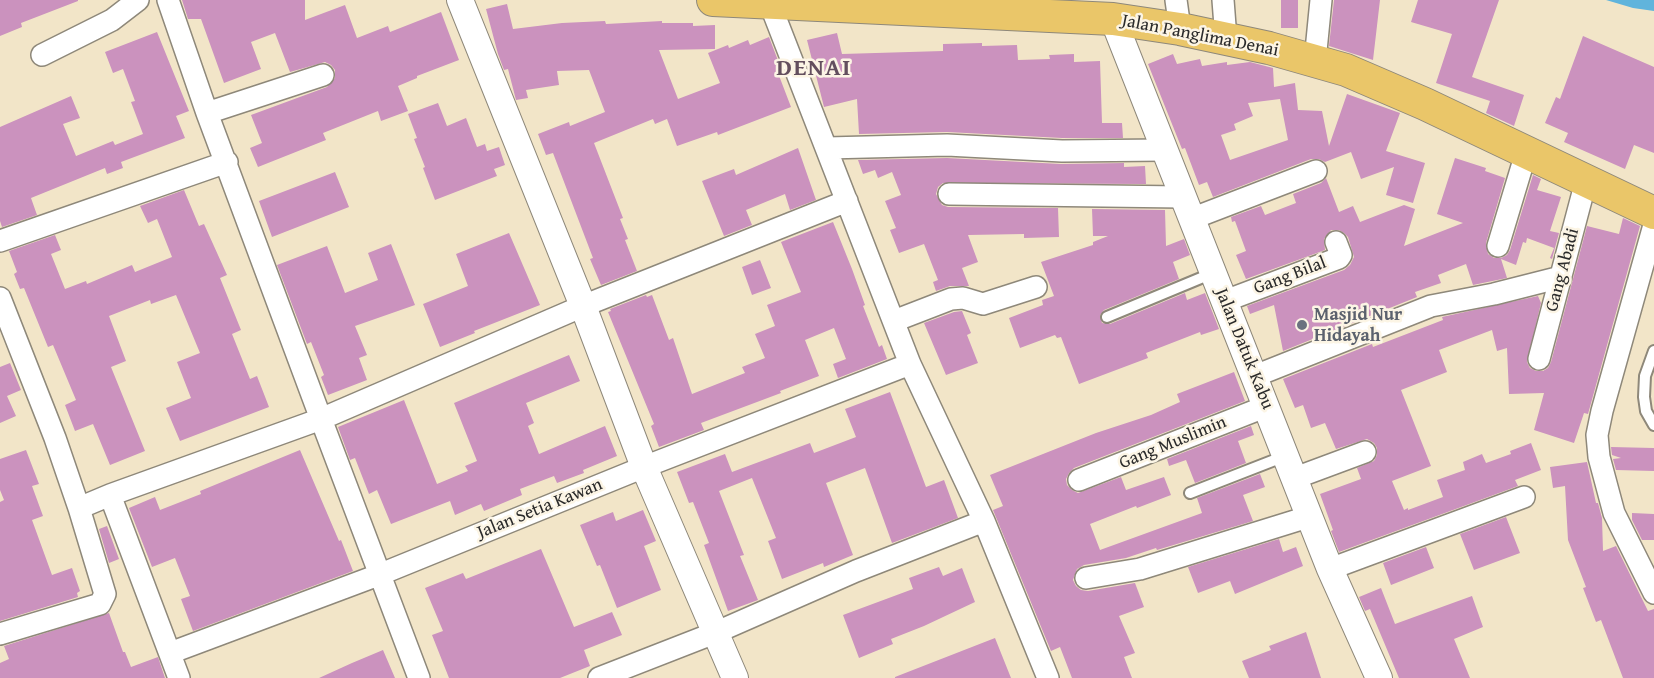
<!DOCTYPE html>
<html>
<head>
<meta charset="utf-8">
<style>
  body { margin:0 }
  canvas { display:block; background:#f2e5c8 }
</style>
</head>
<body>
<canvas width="1654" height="678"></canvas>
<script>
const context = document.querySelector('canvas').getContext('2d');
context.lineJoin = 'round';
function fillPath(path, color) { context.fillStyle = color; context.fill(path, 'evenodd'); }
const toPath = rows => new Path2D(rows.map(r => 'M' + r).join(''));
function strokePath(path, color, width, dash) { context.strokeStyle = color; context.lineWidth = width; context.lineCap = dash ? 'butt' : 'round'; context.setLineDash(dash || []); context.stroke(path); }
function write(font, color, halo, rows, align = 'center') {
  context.font = font + ' "Gentium Book Plus",serif'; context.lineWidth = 5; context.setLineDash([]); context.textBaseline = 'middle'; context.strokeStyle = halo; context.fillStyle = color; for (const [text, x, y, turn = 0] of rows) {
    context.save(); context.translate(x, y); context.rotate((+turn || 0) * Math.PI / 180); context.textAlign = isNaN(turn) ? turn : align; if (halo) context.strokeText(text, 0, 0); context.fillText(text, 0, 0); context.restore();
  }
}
fillPath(toPath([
  [1606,0,1654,0,1654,11,1633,8]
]), '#60b4dc');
fillPath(toPath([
  [0,0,78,0,78,1,21,23,22,27,0,36],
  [182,0,305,0,305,20,345,5,357,38,388,26,390,32,441,12,459,60,417,76,417,78,398,86,408,111,381,121,378,111,323,133,326,140,258,167,250,148,262,143,251,115,327,87,335,78,335,70,331,65,325,62,290,72,275,33,251,42,261,69,224,83,201,19,188,19],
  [1281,0,1298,0,1298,28,1281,28],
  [1334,0,1380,0,1373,60,1329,46],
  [1418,0,1499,0,1472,77,1524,95,1514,126,1486,113,1490,101,1436,83,1452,34,1411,22],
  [507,4,513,29,562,23,605,21,606,24,662,21,662,23,693,23,693,26,715,25,715,49,659,50,678,99,720,83,708,53,728,45,729,48,748,40,750,45,769,37,782,71,778,73,791,107,718,135,717,132,677,146,667,119,655,124,653,119,594,143,623,218,620,219,628,239,625,240,637,271,601,285,590,259,593,258,553,153,546,155,538,134,569,122,570,126,605,112,589,70,557,71,559,85,526,90,528,98,516,100,508,69,504,70,498,54,486,9],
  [157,32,189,111,176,116,185,138,121,162,123,168,107,174,105,168,31,198,37,215,2,227,0,221,0,127,71,96,80,118,63,124,76,156,113,141,115,145,143,134,131,102,135,101,123,69,113,73,105,52],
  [837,33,842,54,943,51,943,44,982,43,982,46,1017,45,1018,60,1050,59,1049,55,1074,54,1074,62,1100,61,1102,123,1122,123,1123,138,1062,138,947,132,859,134,857,99,824,107,807,40],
  [1583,36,1654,67,1654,153,1634,145,1625,169,1564,142,1568,133,1545,123,1556,97,1560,99],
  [1173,54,1177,64,1200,59,1202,66,1227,62,1227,65,1250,62,1273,68,1274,87,1295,83,1298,110,1322,111,1329,146,1347,94,1400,113,1386,151,1425,163,1413,203,1386,195,1394,167,1361,179,1351,152,1325,162,1319,159,1311,159,1213,197,1207,182,1199,185,1185,148,1182,149,1148,64],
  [1280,99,1288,140,1230,160,1221,135,1236,130,1234,124,1253,116,1248,103],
  [438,103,447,126,466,118,477,147,485,144,487,151,499,147,505,165,494,169,497,176,435,200,423,168,425,167,414,139,417,138,408,114],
  [798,148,816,200,790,210,785,194,746,210,752,225,724,236,702,181,734,169,736,175],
  [947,158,1061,164,1124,163,1124,167,1145,166,1146,184,943,183,938,187,936,194,942,205,948,207,1058,208,1059,237,1024,238,1024,234,968,235,978,262,962,268,969,286,950,286,936,291,933,282,938,280,924,244,899,253,890,230,896,228,885,201,901,195,892,172,878,178,875,170,863,174,858,160],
  [1455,158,1486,168,1485,171,1505,178,1486,243,1488,254,1494,258,1501,258,1507,255,1510,250,1533,175,1541,179,1537,190,1561,197,1550,231,1559,233,1552,259,1550,258,1554,248,1527,238,1526,243,1523,242,1516,265,1501,259,1507,278,1473,285,1466,264,1438,275,1441,283,1415,292,1417,297,1283,351,1274,305,1250,314,1247,306,1344,270,1350,265,1354,257,1348,237,1344,233,1339,230,1331,230,1324,239,1325,250,1246,279,1236,255,1246,251,1235,221,1232,222,1231,217,1261,206,1265,215,1296,203,1293,194,1321,183,1326,178,1339,212,1353,206,1360,222,1404,205,1415,209,1404,246,1463,223,1437,214],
  [335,172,349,207,272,237,259,201],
  [184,190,199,226,204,224,227,275,220,278,241,330,232,334,250,379,257,376,269,407,180,441,166,408,191,398,177,362,200,353,176,295,151,304,150,300,109,316,126,361,111,367,145,451,110,465,93,424,75,431,65,405,76,400,53,345,48,347,24,288,20,289,14,274,17,272,9,251,55,235,61,250,51,254,65,289,86,281,87,284,132,265,135,272,172,257,157,219,148,223,140,206],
  [1092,209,1165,210,1166,246,1184,239,1190,255,1173,262,1179,279,1104,310,1100,315,1102,323,1110,324,1185,293,1187,300,1205,293,1219,329,1201,335,1200,332,1146,353,1148,358,1079,384,1061,337,1057,338,1055,335,1020,348,1009,318,1043,305,1042,300,1054,296,1041,262,1093,245,1093,242,1108,236,1093,236],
  [1623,218,1640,226,1588,414,1584,413,1574,443,1534,430,1544,393,1509,394,1507,348,1497,351,1492,330,1439,350,1447,372,1401,390,1431,466,1392,481,1404,510,1408,508,1408,510,1443,497,1437,480,1465,470,1463,462,1482,454,1486,463,1511,454,1510,451,1531,443,1541,470,1515,480,1518,486,1339,552,1331,531,1333,530,1320,494,1361,479,1357,468,1374,461,1377,455,1377,448,1374,443,1367,439,1336,449,1325,423,1311,428,1303,405,1295,408,1283,379,1372,344,1373,347,1443,320,1442,317,1538,296,1541,303,1527,362,1530,368,1536,371,1543,371,1548,368,1551,362,1587,226,1619,234],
  [833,222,852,269,865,305,863,306,879,347,882,345,887,359,838,378,833,364,846,359,834,328,805,340,819,376,780,391,781,393,701,423,704,430,659,447,651,426,654,424,608,312,611,311,610,309,646,295,647,297,652,295,669,340,673,338,692,394,745,373,742,367,765,358,755,334,775,326,767,305,801,292,781,242],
  [509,233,540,305,474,331,475,333,440,347,423,304,468,286,456,254],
  [391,244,415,305,355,326,367,355,359,358,367,380,328,395,321,377,324,375,311,342,307,344,277,265,327,246,345,293,378,280,368,253],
  [760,260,771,288,752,295,742,267],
  [962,311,971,333,967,335,978,363,946,375,924,323,954,312],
  [569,355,580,381,526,403,534,423,528,426,539,454,605,426,617,456,583,470,584,473,557,483,554,476,520,489,522,495,484,511,481,504,455,515,450,501,391,524,377,490,369,494,355,458,350,460,338,427,404,400,437,484,468,471,465,466,477,461,454,403],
  [10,363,21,390,7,396,16,416,0,423,0,367],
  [1234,372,1245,401,1074,468,1069,473,1066,479,1067,485,1072,490,1078,493,1121,477,1126,490,1164,477,1171,495,1137,508,1136,506,1090,524,1100,550,1202,513,1197,498,1260,474,1265,487,1243,495,1253,521,1157,550,1156,548,1126,558,1084,565,1077,569,1073,580,1076,586,1081,590,1088,591,1135,583,1144,607,1119,616,1135,653,1124,657,1132,678,1072,678,1060,647,1051,651,993,510,1003,506,990,475,1096,433,1151,415,1180,402,1177,394],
  [890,392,926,487,944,480,958,518,892,543,865,468,826,483,853,555,824,567,823,563,782,579,768,541,776,538,752,478,719,491,744,555,740,556,758,600,728,611,704,545,709,543,693,502,689,503,677,472,725,454,732,472,810,443,814,453,856,437,845,409],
  [1251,426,1254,435,1238,441,1246,463,1195,483,1186,460,1169,466,1167,459],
  [1611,447,1654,448,1654,471,1616,470,1613,459,1621,458,1612,455],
  [26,450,39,484,32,486,43,516,32,520,52,575,72,568,80,591,77,593,78,597,0,621,0,502,4,500,0,490,0,459],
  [300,450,339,541,341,540,353,571,193,631,181,599,190,596,175,558,152,567,129,508,155,497,160,510,201,494,200,491],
  [1587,462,1596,503,1598,503,1602,518,1603,551,1616,546,1648,611,1654,609,1654,678,1623,678,1601,620,1596,622,1583,588,1586,587,1568,540,1565,486,1553,488,1550,467],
  [643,510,656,541,644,546,661,590,617,608,600,565,597,566,580,525,613,512,616,521],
  [1632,513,1654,514,1654,540,1642,540,1632,520],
  [1506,517,1520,553,1474,570,1460,534],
  [107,526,119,559,109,563,99,529],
  [1279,539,1283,552,1296,547,1303,566,1235,594,1230,581,1198,593,1188,567],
  [1426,547,1434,568,1391,585,1383,563],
  [541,549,574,627,612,612,622,635,584,650,590,666,560,678,449,678,432,635,443,631,425,588,463,573,466,579],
  [939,567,943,576,962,568,975,602,924,626,891,639,893,644,859,658,843,615,913,589,909,578],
  [1381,588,1395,624,1472,596,1483,627,1454,639,1470,678,1399,678,1370,609,1365,611,1359,597],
  [109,613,123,652,125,652,131,667,158,657,165,678,0,678,0,663,9,659,4,646],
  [1306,632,1321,678,1249,678,1242,661,1271,650,1269,646],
  [995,638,1011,678,895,678,895,677],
  [383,650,395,678,319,678,352,663]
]), '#cb92be');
const service = toPath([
  [1107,317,1213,273],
  [1654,351,1645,376,1644,397,1646,411,1654,425],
  [1190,493,1285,456]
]);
const minor = toPath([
  [168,0,207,113,321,419,419,678],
  [1176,0,1180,29],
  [1223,0,1226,39],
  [770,4,910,364,984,521,1048,678],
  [42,55,112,20,138,0],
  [1315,61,1321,0],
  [207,113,323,75],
  [827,148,947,145,1062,151,1164,150],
  [949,194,1182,197],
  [1191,219,1316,171],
  [1654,225,1602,411,1597,435,1599,457,1614,513,1654,593],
  [0,241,227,162],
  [1498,246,1526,153],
  [0,298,55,438,79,508,110,495,179,678],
  [1225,301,1339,258,1341,255,1336,242],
  [894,321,951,299,963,298,983,304,1036,287],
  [1539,359,1586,181],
  [1255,376,1431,306,1494,294,1561,277],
  [1295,478,1365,452],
  [1079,480,1267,406],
  [110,495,321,419,583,306,847,201],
  [1330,569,1524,497],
  [1086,578,1140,569,1311,516],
  [0,634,100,604,105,594,79,508],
  [170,653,381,574,644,467,910,364],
  [599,678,717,632,856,571,984,521]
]);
const tertiary = toPath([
  [460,0,583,306,644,467,735,678],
  [1113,19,1330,569,1379,678]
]);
const primary = toPath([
  [713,0,1113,19,1180,29,1269,48,1346,70,1425,104,1654,213]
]);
strokePath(service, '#8e887a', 14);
strokePath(minor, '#8e887a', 24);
strokePath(tertiary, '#8e887a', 28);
strokePath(primary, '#8e887a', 34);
strokePath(service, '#fff', 10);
strokePath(minor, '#fff', 21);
strokePath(tertiary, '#fff', 26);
strokePath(primary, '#eac669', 32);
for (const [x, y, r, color] of [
  [1302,325,6,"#6b7280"]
]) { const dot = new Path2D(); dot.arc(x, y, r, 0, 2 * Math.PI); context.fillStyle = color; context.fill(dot); strokePath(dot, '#fcf5e5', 2); }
write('18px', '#2b2b2b', '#fcf5e5', [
  ["Jalan Panglima Denai",1200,36,11],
  ["Gang Abadi",1563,270,-75],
  ["Gang Bilal",1290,276,-21],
  ["Jalan Datuk Kabu",1244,349,68],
  ["Gang Muslimin",1173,443,-22],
  ["Jalan Setia Kawan",540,509,-22]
]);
write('bold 18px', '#5b616d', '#fcf5e5', [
  ["Masjid Nur",1314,315],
  ["Hidayah",1314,336]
], 'left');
context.letterSpacing = '1.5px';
write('bold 24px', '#634f5e', '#fcf5e5', [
  ["DENAI",814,69]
]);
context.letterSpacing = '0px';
</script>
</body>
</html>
